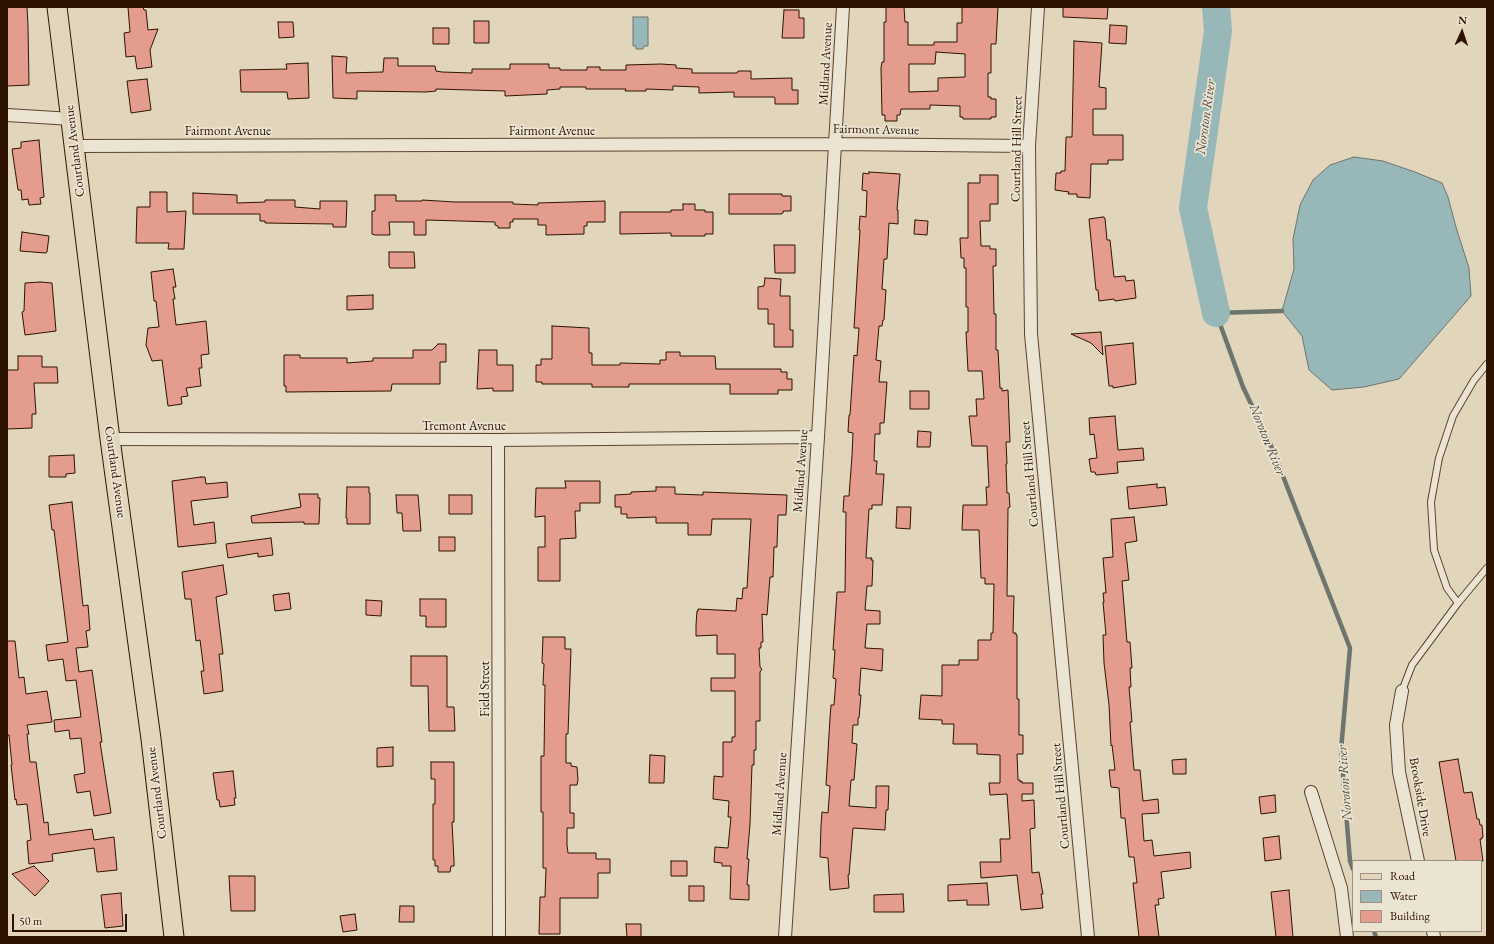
<!DOCTYPE html>
<html>
<head>
<meta charset="utf-8">
<style>
  body { margin:0 }
  #map { position:relative; width:1494px; height:944px; overflow:hidden; background:#e1d6bb; font-family:"EB Garamond",serif }
  canvas { display:block }
  .frame { position:absolute; inset:0; border:8px solid #2e1300; pointer-events:none }
  .legend { position:absolute; left:1352px; top:860px; width:130px; height:72px; box-sizing:border-box; background:#ece4d3; border:1px solid #a0907f; margin:0; padding:5px 7px; list-style:none; font-size:12px; color:#2e1300 }
  .legend li { display:flex; align-items:center; gap:8px; height:20px }
  .legend b { width:20px; border:1px solid #a0907f }
  .north { position:absolute; left:1442px; top:12px; width:40px; height:40px; -webkit-text-stroke:3px #ece4d3; paint-order:stroke; rotate:3deg; font-size:11px; font-weight:700; line-height:16px; text-align:center; color:#2e1300 }
  .north::after { content:''; display:block; margin:auto; width:14px; height:18px; background:#2e1300; clip-path:polygon(50% 0,100% 100%,50% 72%,0 100%) }
  .scale { position:absolute; left:12px; top:914px; width:115px; height:18px; box-sizing:border-box; border:2px solid #2e1300; border-top:0; padding-left:5px; font-size:12px; line-height:14px; white-space:nowrap; color:#2e1300; -webkit-text-stroke:3px #ece4d3; paint-order:stroke }
</style>
</head>
<body>
<div id="map">
<canvas width="1494" height="944"></canvas>
<div class="frame"></div>
<ul class="legend">
<li><b style="height:5px;background:#e1d6bb"></b>Road</li>
<li><b style="height:11px;background:#97b7b8"></b>Water</li>
<li><b style="height:11px;background:#e49c8e"></b>Building</li>
</ul>
<div class="north">N</div>
<div class="scale">50 m</div>
</div>
<script>
const context = document.querySelector('canvas').getContext('2d');
context.lineJoin = 'round';
function fillPath(path, color) { context.fillStyle = color; context.fill(path, 'evenodd'); }
const toPath = rows => new Path2D(rows.map(r => 'M' + r).join(''));
function strokePath(path, color, width, dash) { context.strokeStyle = color; context.lineWidth = width; context.lineCap = dash ? 'butt' : 'round'; context.setLineDash(dash || []); context.stroke(path); }
function write(font, color, halo, rows, align = 'center') {
  context.font = font + ' "EB Garamond",serif'; context.lineWidth = 3.5; context.setLineDash([]); context.textBaseline = 'middle'; context.strokeStyle = halo; context.fillStyle = color; for (const [text, x, y, turn = 0] of rows) {
    context.save(); context.translate(x, y); context.rotate((+turn || 0) * Math.PI / 180); context.textAlign = isNaN(turn) ? turn : align; if (halo) context.strokeText(text, 0, 0); context.fillText(text, 0, 0); context.restore();
  }
}
const water = toPath([
  [633,17,648,17,648,46,644,46,643,49,636,49,636,46,633,46,633,17],
  [1354,157,1383,161,1415,172,1442,183,1448,197,1456,227,1469,268,1471,296,1399,379,1364,387,1332,390,1309,370,1302,336,1282,311,1294,269,1293,239,1300,205,1313,180,1330,165,1354,157]
]);
fillPath(water, '#97b7b8');
strokePath(water, '#6d756e', 1);
strokePath(toPath([
  [1282,311,1216,313,1243,387,1272,448,1350,648,1341,750,1350,861,1353,869],
  [1374,931,1376,937]
]), '#6d756e', 4.5);
strokePath(toPath([
  [1216,313,1193,208,1218,31,1216,7]
]), '#97b7b8', 28);
const building = toPath([
  [7,7,27,7,28,26,29,85,7,86,7,7],
  [128,7,143,7,144,10,146,10,148,30,158,29,150,50,152,67,137,69,135,56,126,57,124,33,130,32,128,7],
  [886,7,904,7,905,22,908,22,908,45,934,45,934,42,957,42,957,23,962,23,962,7,998,7,996,44,991,44,991,73,988,73,988,97,991,97,991,99,996,99,996,117,991,117,991,119,963,119,963,117,960,117,960,106,930,105,930,109,901,109,900,115,897,115,897,121,885,121,885,115,882,115,881,68,882,62,884,62,884,22,886,22,886,7],
  [936,52,965,54,965,77,938,78,938,91,909,92,909,64,935,64,936,52],
  [1063,7,1108,7,1107,19,1063,17,1063,7],
  [784,10,799,10,799,18,804,18,804,38,782,38,784,10],
  [474,21,489,21,489,43,474,43,474,21],
  [278,22,293,22,294,37,279,38,278,22],
  [1110,25,1127,26,1126,44,1109,43,1110,25],
  [433,28,449,28,449,44,433,44,433,28],
  [1074,41,1102,43,1099,87,1106,88,1106,109,1093,109,1093,135,1123,135,1123,160,1108,160,1108,164,1091,164,1090,198,1077,197,1077,194,1068,194,1069,192,1055,190,1056,173,1061,173,1061,171,1065,171,1066,137,1072,137,1074,41],
  [332,56,347,57,346,73,383,72,384,58,398,58,398,66,435,66,436,71,442,72,472,73,472,69,510,69,510,64,549,64,549,68,560,68,560,70,587,70,587,67,600,67,600,70,626,70,626,65,661,64,676,65,676,68,692,69,692,73,737,73,738,71,751,71,751,79,792,78,792,90,798,90,798,104,775,104,775,98,774,97,734,97,734,92,699,93,699,87,673,86,673,90,646,89,646,91,625,91,626,89,586,89,586,87,560,87,560,89,547,90,547,94,505,96,505,91,436,89,436,91,426,92,357,91,357,99,333,98,332,56],
  [308,63,309,98,288,99,287,92,241,92,240,70,287,69,286,64,308,63],
  [147,79,151,110,131,113,127,81,147,79],
  [39,140,44,197,40,198,41,204,29,205,28,199,22,200,21,190,18,190,12,149,21,148,21,142,39,140],
  [869,172,900,174,897,210,898,210,898,224,889,223,887,259,884,259,882,289,886,290,884,320,883,320,882,326,879,326,876,360,881,361,879,382,887,382,884,423,880,423,880,434,875,434,874,461,877,461,876,474,884,474,882,505,872,505,872,509,869,509,866,558,872,558,871,560,873,560,872,586,867,586,865,610,880,611,880,624,867,624,865,648,883,649,882,671,861,668,859,695,861,695,859,718,858,718,858,725,853,725,852,743,857,744,854,780,851,780,849,806,876,808,876,786,889,786,888,810,886,810,885,830,853,828,849,875,848,875,849,888,830,890,828,858,820,857,821,826,822,812,828,813,830,786,826,785,830,718,831,705,834,705,836,679,833,678,835,650,833,650,837,592,845,592,846,512,843,512,844,496,849,496,852,456,853,433,848,432,849,415,850,415,854,355,857,356,859,328,854,328,860,230,859,230,860,216,866,217,867,191,862,190,863,173,869,174,869,172],
  [980,175,998,175,998,204,990,204,990,221,980,221,981,246,990,246,990,249,996,249,996,266,993,266,994,314,996,314,996,350,998,350,1000,388,1002,388,1002,391,1008,390,1010,442,1006,442,1007,464,1006,464,1007,493,1009,493,1010,507,1008,508,1007,596,1014,596,1013,633,1016,633,1016,635,1017,635,1017,699,1019,699,1019,735,1023,735,1023,754,1017,754,1018,780,1020,780,1020,782,1022,781,1022,783,1033,783,1033,794,1022,794,1022,801,1034,800,1035,828,1030,829,1032,873,1039,872,1043,894,1041,894,1043,908,1021,910,1017,875,981,878,980,862,1001,862,1000,839,1010,839,1007,794,990,795,989,783,1000,783,1000,755,977,754,977,744,953,744,954,724,942,724,942,720,919,719,921,695,942,696,942,665,959,665,959,660,978,660,978,640,991,640,991,633,993,633,994,584,985,584,985,578,981,578,979,530,962,530,963,505,987,505,986,487,989,487,987,446,972,446,969,416,977,416,976,399,984,399,982,371,968,371,966,332,968,332,968,307,966,307,966,268,964,268,964,258,961,258,960,238,968,238,968,183,980,183,980,175],
  [150,192,167,192,167,212,186,211,184,249,168,249,169,243,136,243,137,207,150,207,150,192],
  [193,193,237,195,237,203,265,202,265,200,295,200,295,207,320,209,320,201,347,201,346,227,333,227,333,224,265,223,265,221,260,221,260,214,193,214,193,193],
  [729,194,782,194,782,196,791,196,791,211,783,211,783,213,781,214,729,214,729,194],
  [375,195,396,195,396,201,422,201,422,200,455,202,513,202,513,204,538,205,538,203,605,201,605,222,587,222,587,226,584,226,584,234,546,235,546,225,538,225,538,219,513,219,513,222,510,222,510,228,498,228,498,226,495,225,495,222,426,220,426,235,414,235,414,222,389,222,390,235,375,235,372,234,372,211,375,211,375,195],
  [683,204,695,204,695,210,705,210,705,212,713,212,713,234,705,234,705,236,671,236,671,233,620,234,620,212,671,212,671,210,683,210,683,204],
  [1103,217,1105,218,1107,240,1110,240,1114,277,1125,276,1126,281,1134,280,1136,298,1115,301,1114,299,1099,301,1098,290,1096,290,1089,219,1103,217],
  [915,220,928,221,927,235,914,234,915,220],
  [22,232,49,236,47,252,46,253,20,251,22,232],
  [774,245,795,245,795,273,775,273,774,245],
  [389,252,414,252,415,268,390,268,389,266,389,252],
  [173,269,176,287,173,287,175,299,173,299,176,325,206,321,209,354,201,355,202,368,199,368,201,386,186,388,188,396,181,397,182,404,168,406,162,360,152,361,146,345,148,328,159,327,156,301,154,301,151,272,173,269],
  [765,278,781,279,780,296,790,296,790,330,793,330,793,347,774,347,774,324,768,324,768,309,758,309,758,287,764,286,765,278],
  [40,282,52,283,56,331,25,335,22,312,24,311,25,283,40,282],
  [373,295,373,309,347,310,347,296,373,295],
  [552,326,589,328,589,353,592,353,592,365,620,365,620,363,660,364,660,360,666,360,666,352,680,352,680,356,715,356,716,369,781,369,781,372,787,372,787,379,792,379,792,390,778,390,778,394,730,394,730,384,629,384,629,387,592,387,592,384,542,384,542,382,536,382,536,365,541,365,541,359,552,359,552,326],
  [1101,332,1103,355,1091,343,1071,334,1101,332],
  [1133,343,1136,384,1113,388,1113,386,1109,386,1105,346,1133,343],
  [438,344,446,344,446,362,440,362,440,384,392,384,391,391,286,392,286,386,284,386,284,355,300,355,300,358,347,358,347,363,373,361,373,358,413,358,413,350,432,350,438,344],
  [479,350,497,350,497,365,513,365,513,391,493,391,493,388,477,389,479,350],
  [18,356,42,356,42,367,57,367,58,383,34,383,36,414,32,414,32,428,7,429,7,370,18,370,18,356],
  [910,391,929,391,929,409,910,409,910,391],
  [1115,416,1118,450,1143,448,1144,460,1117,462,1118,473,1096,475,1095,472,1091,472,1089,459,1097,458,1094,434,1090,435,1089,418,1115,416],
  [918,431,931,432,930,447,917,447,918,431],
  [74,455,75,473,66,474,66,477,49,477,49,456,74,455],
  [201,477,205,477,206,484,227,482,228,497,191,501,194,525,214,522,216,543,178,547,172,481,201,477],
  [565,481,600,481,600,503,580,503,580,511,575,511,576,538,560,539,560,581,538,581,538,547,545,547,545,516,535,517,536,488,566,488,565,481],
  [1157,484,1157,488,1165,487,1167,505,1129,509,1127,487,1157,484],
  [347,487,369,487,369,493,370,493,370,524,347,524,347,518,346,518,347,487],
  [656,487,675,487,675,494,703,495,703,492,787,495,786,515,778,515,777,547,774,547,773,577,770,577,767,615,762,614,763,642,761,642,761,648,759,648,760,667,762,669,760,672,760,721,756,721,756,750,754,750,754,765,752,765,750,824,747,859,749,859,747,885,749,885,749,900,730,899,731,866,722,866,722,863,714,862,715,847,728,848,731,817,728,817,729,801,713,799,714,776,723,777,723,742,732,742,732,737,735,737,735,691,711,691,711,678,735,678,735,654,717,654,717,635,696,636,696,625,697,611,698,611,698,609,736,611,737,598,742,599,743,588,747,588,751,519,712,519,711,535,688,535,688,523,656,523,656,517,627,518,627,514,621,514,621,507,615,507,615,495,631,494,631,492,656,491,656,487],
  [299,494,318,494,318,498,320,498,319,524,304,524,304,522,252,523,251,516,301,507,299,494],
  [396,495,418,495,421,531,403,531,402,513,397,513,396,495],
  [449,495,472,495,472,514,449,514,449,495],
  [72,502,83,606,88,605,90,630,86,631,88,647,76,648,79,672,92,670,102,742,100,742,111,813,94,816,90,791,77,793,74,775,85,773,81,738,70,739,69,730,55,732,54,720,81,717,76,680,66,681,63,659,48,661,46,645,68,642,54,530,52,530,49,505,72,502],
  [897,507,911,507,910,529,896,528,897,507],
  [1134,517,1137,541,1125,543,1129,580,1122,581,1127,642,1130,642,1132,668,1130,668,1131,687,1129,687,1132,722,1130,722,1134,770,1140,770,1143,801,1158,799,1159,813,1142,814,1144,841,1152,840,1154,856,1190,852,1191,868,1161,872,1164,898,1158,899,1159,905,1155,905,1159,937,1139,937,1133,883,1137,883,1134,857,1129,857,1125,818,1121,818,1119,788,1111,787,1109,770,1115,770,1112,745,1111,746,1109,705,1104,663,1103,635,1106,635,1103,602,1104,602,1103,593,1106,593,1103,558,1113,557,1111,519,1134,517],
  [439,537,455,537,455,551,439,551,439,537],
  [271,538,273,555,258,557,258,553,228,558,226,544,271,538],
  [223,565,227,594,216,597,223,654,219,654,223,691,204,694,201,671,204,671,200,640,196,641,191,599,185,599,182,572,223,565],
  [289,593,291,609,275,611,273,595,289,593],
  [420,599,446,599,446,627,426,627,426,616,420,616,420,599],
  [366,600,382,601,381,616,366,615,366,600],
  [543,637,565,637,565,649,571,649,568,734,566,734,566,763,571,763,571,766,577,767,578,780,577,785,570,785,570,813,574,813,574,828,567,828,567,845,568,853,596,853,596,859,610,859,610,873,598,873,598,898,560,898,560,934,539,934,540,897,545,897,546,868,543,868,543,812,541,812,541,756,544,756,545,685,543,685,544,664,542,663,543,637],
  [7,641,15,641,19,678,24,677,26,694,47,691,52,722,27,725,29,734,27,734,30,762,36,762,44,823,48,822,49,835,92,829,94,840,114,837,117,870,97,872,94,848,52,854,53,861,29,864,27,841,31,840,27,804,17,805,16,799,15,800,11,765,12,765,9,735,7,735,7,641],
  [411,656,447,656,447,707,454,707,455,731,429,731,428,686,411,686,411,656],
  [393,747,393,766,377,767,377,748,393,747],
  [650,755,665,756,664,783,649,783,650,755],
  [1186,759,1186,774,1173,774,1172,760,1186,759],
  [1458,759,1464,793,1472,792,1477,819,1479,819,1480,825,1482,825,1483,837,1482,837,1482,839,1480,839,1483,861,1456,861,1439,762,1458,759],
  [431,762,454,762,454,822,452,822,454,861,454,866,451,866,450,872,438,872,438,866,435,866,435,860,433,860,433,804,435,804,435,779,431,779,431,762],
  [233,771,236,798,234,798,235,805,220,807,219,800,217,800,213,773,233,771],
  [1275,795,1276,812,1261,814,1259,797,1275,795],
  [1279,836,1281,859,1265,861,1263,838,1279,836],
  [671,861,687,861,687,876,671,876,671,861],
  [34,866,49,881,35,896,12,874,34,866],
  [229,876,255,876,255,911,231,911,229,876],
  [987,883,989,905,967,905,967,900,948,901,948,885,987,883],
  [689,886,704,886,704,901,689,901,689,886],
  [1289,890,1293,937,1276,937,1271,892,1289,890],
  [121,893,123,926,105,928,101,895,121,893],
  [903,894,904,912,874,912,874,895,903,894],
  [400,906,414,906,414,922,399,922,400,906],
  [355,914,357,930,343,932,340,916,355,914],
  [626,924,641,924,641,937,627,937,626,924]
]);
fillPath(building, '#e49c8e');
strokePath(building, '#2e1300', 1);
const service = toPath([
  [1458,603,1447,588,1434,550,1431,502,1439,458,1453,416,1474,380,1487,364],
  [1402,691,1412,665,1458,603,1487,568]
]);
const minor = toPath([
  [1038,7,1029,146,1031,334,1088,937],
  [7,115,72,119],
  [75,146,835,144,1029,146],
  [110,439,498,440,818,437],
  [498,440,499,937],
  [1402,691,1396,725,1399,772,1418,861],
  [1311,792,1341,888,1347,937],
  [1433,931,1434,937],
  [785,937,818,437,843,7]
]);
const primary = toPath([
  [57,7,110,439,151,739,174,937]
]);
strokePath(service, '#5b442f', 8);
strokePath(minor, '#5b442f', 14);
strokePath(primary, '#2e1300', 21);
strokePath(service, '#ece4d3', 6);
strokePath(minor, '#ece4d3', 12);
strokePath(primary, '#e1d6bb', 19);
write('13px', '#2e1300', '#ece4d3', [
  ["Midland Avenue",826,64,-87],
  ["Fairmont Avenue",876,130,1],
  ["Fairmont Avenue",228,131],
  ["Fairmont Avenue",552,131],
  ["Courtland Hill Street",1017,149,-89],
  ["Courtland Avenue",75,151,-97],
  ["Tremont Avenue",464,426],
  ["Midland Avenue",801,471,-86],
  ["Courtland Avenue",115,472,82],
  ["Courtland Hill Street",1030,474,-95],
  ["Field Street",485,689,-90],
  ["Courtland Avenue",157,793,-97],
  ["Midland Avenue",780,794,-86],
  ["Courtland Hill Street",1061,796,-95],
  ["Brookside Drive",1420,797,80]
]);
write('italic 14px', '#534c40', '#ece4d3', [
  ["Noroton River",1206,117,-82],
  ["Noroton River",1267,440,68],
  ["Noroton River",1345,783,-94]
]);
</script>
</body>
</html>
